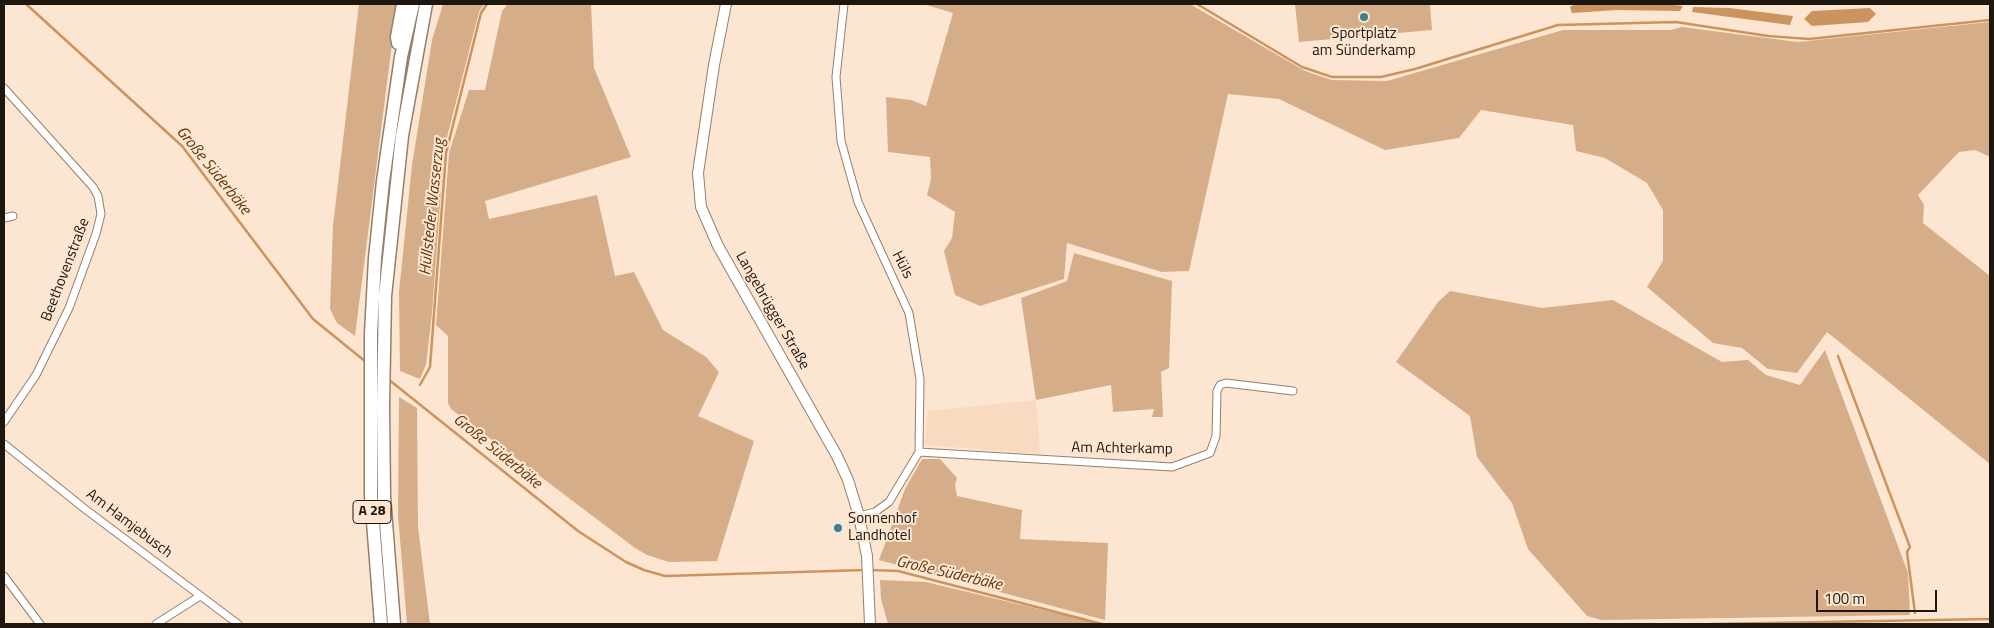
<!DOCTYPE html>
<html>
<head>
<meta charset="utf-8">
<style>
  body { margin:0 }
  #map { position:relative; width:1994px; height:628px; overflow:hidden; background:#fce6d1; font-family:"Titillium Web",sans-serif }
  canvas { display:block }
  .frame { position:absolute; inset:0; border:5px solid #1e170f; pointer-events:none }
  .scale { position:absolute; left:1816px; top:590px; width:121px; height:22px; box-sizing:border-box; border:2px solid #1e170f; border-top:0; padding-left:6px; font-size:15px; line-height:18px; white-space:nowrap; color:#1e170f; -webkit-text-stroke:4px #fce6d1; paint-order:stroke }
</style>
</head>
<body>
<div id="map">
<canvas width="1994" height="628"></canvas>
<div class="frame"></div>
<div class="scale">100 m</div>
</div>
<script>
const context = document.querySelector('canvas').getContext('2d');
context.lineJoin = 'round';
function fillPath(path, color) { context.fillStyle = color; context.fill(path, 'evenodd'); }
const toPath = rows => new Path2D(rows.map(r => 'M' + r).join(''));
function strokePath(path, color, width, dash) { context.strokeStyle = color; context.lineWidth = width; context.lineCap = dash ? 'butt' : 'round'; context.setLineDash(dash || []); context.stroke(path); }
function write(font, color, halo, rows, align = 'center') {
  context.font = font + ' "Titillium Web",sans-serif'; context.lineWidth = 4; context.setLineDash([]); context.textBaseline = 'middle'; context.strokeStyle = halo; context.fillStyle = color; for (const [text, x, y, turn = 0] of rows) {
    context.save(); context.translate(x, y); context.rotate((+turn || 0) * Math.PI / 180); context.textAlign = isNaN(turn) ? turn : align; if (halo) context.strokeText(text, 0, 0); context.fillText(text, 0, 0); context.restore();
  }
}
fillPath(toPath([
  [1036,400,1040,454,925,445,928,411]
]), '#f7dac0');
fillPath(toPath([
  [359,4,397,4,355,336,337,323,330,309,333,226],
  [443,4,484,4,479,12,444,149,432,313,426,365,420,379,400,371,399,292,412,165,432,40],
  [508,4,591,4,594,68,631,157,485,201,489,219,597,195,615,276,634,272,663,330,706,357,719,372,698,416,754,441,717,561,669,562,647,555,635,548,451,409,448,403,448,336,436,325,449,153,469,90,485,90,502,11],
  [923,4,1190,4,1305,71,1332,80,1387,81,1563,30,1671,30,1682,27,1798,42,1990,22,1990,157,1975,150,1959,152,1918,195,1924,205,1923,223,1990,276,1990,464,1827,332,1797,373,1768,369,1742,348,1713,343,1647,287,1663,261,1663,210,1647,183,1605,158,1576,151,1573,125,1481,110,1459,138,1385,150,1279,99,1228,94,1189,271,1162,272,1067,243,1064,279,980,306,955,295,944,251,952,238,955,212,927,195,931,179,930,157,888,152,886,97,911,100,926,106,953,13],
  [1295,4,1430,4,1432,30,1299,42],
  [1074,253,1172,281,1169,368,1161,372,1163,417,1152,417,1154,409,1113,412,1111,385,1036,400,1021,298,1067,281],
  [1450,291,1542,308,1613,300,1722,362,1748,360,1766,375,1800,385,1825,350,1908,573,1910,615,1601,620,1587,616,1528,549,1512,503,1477,457,1470,416,1396,362,1438,302],
  [399,397,417,408,418,527,430,624,407,624,398,515],
  [922,459,940,459,957,478,955,485,957,496,1022,510,1020,539,1108,543,1105,620,879,560,905,489],
  [880,580,926,582,1101,624,888,624,881,599]
]), '#d5ae89');
fillPath(toPath([
  [1575,4,1666,4,1683,6,1680,11,1617,10,1572,13,1570,7],
  [1693,7,1729,8,1793,16,1790,25,1692,12],
  [1870,8,1876,14,1868,22,1812,26,1804,19,1812,11]
]), '#cb945e');
strokePath(toPath([
  [26,4,182,146,313,319,366,362],
  [1197,4,1302,67,1332,77,1381,77,1415,69,1558,25,1676,22,1768,36,1809,39,1990,20],
  [1838,356,1910,547,1907,552,1915,613],
  [388,379,578,531,626,562,644,570,665,576,865,570],
  [420,385,430,367,446,153,481,13,487,4],
  [870,570,898,571,1102,624],
  [1711,624,1990,619]
]), '#cb945e', 2.5);
const street = toPath([
  [844,4,836,77,841,141,858,202,909,313,920,379,919,452,889,502,875,512,859,516],
  [4,88,93,187,98,196,101,214,96,234,69,308,36,375,4,422],
  [4,218,13,216],
  [4,444,85,509,238,624],
  [919,452,1172,467,1210,453,1216,436,1217,391,1220,385,1226,383,1293,391],
  [4,576,40,624],
  [156,624,200,596]
]);
const secondary = toPath([
  [726,4,714,65,698,173,701,207,718,246,837,456,848,480,859,516,867,556,870,624]
]);
const highway = toPath([
  [398,43,397,37,403,4],
  [381,624,371,496,371,334,375,258,383,181,401,57,413,4],
  [394,624,384,497,383,404,385,296,402,136,426,4]
]);
strokePath(street, '#937f6c', 9);
strokePath(secondary, '#937f6c', 12);
strokePath(highway, '#937f6c', 15);
strokePath(street, '#fff', 7);
strokePath(secondary, '#fff', 10);
strokePath(highway, '#fff', 12);
for (const [x, y, r, color] of [
  [1364,17,5,"#3d8190"],
  [838,528,5,"#3d8190"]
]) { const dot = new Path2D(); dot.arc(x, y, r, 0, 2 * Math.PI); context.fillStyle = color; context.fill(dot); strokePath(dot, '#fce6d1', 2); }
for (const [x, y, w] of [
  [372,512,38]
]) { const box = new Path2D(); box.roundRect(x - w / 2, y - 11.5, w, 23, 4); context.fillStyle = '#fce6d1'; context.fill(box); strokePath(box, '#1e170f', 1); }
write('bold 14px', '#1e170f', null, [
  ["A 28",372,512]
]);
write('15px', '#1e170f', '#fce6d1', [
  ["Sportplatz",1364,34],
  ["am Sünderkamp",1364,51],
  ["Sonnenhof",848,519,"left"],
  ["Landhotel",848,536,"left"]
]);
write('15px', '#1e170f', '#fce6d1', [
  ["Hüls",902,265,63],
  ["Beethovenstraße",66,270,-69],
  ["Langebrügger Straße",772,311,60],
  ["Am Achterkamp",1122,449,1],
  ["Am Hamjebusch",129,524,37]
]);
write('italic 16px', '#5d380d', '#fce6d1', [
  ["Große Süderbäke",213,171,51],
  ["Hüllsteder Wasserzug",433,207,-84],
  ["Große Süderbäke",497,452,39],
  ["Große Süderbäke",949,574,13]
]);
</script>
</body>
</html>
